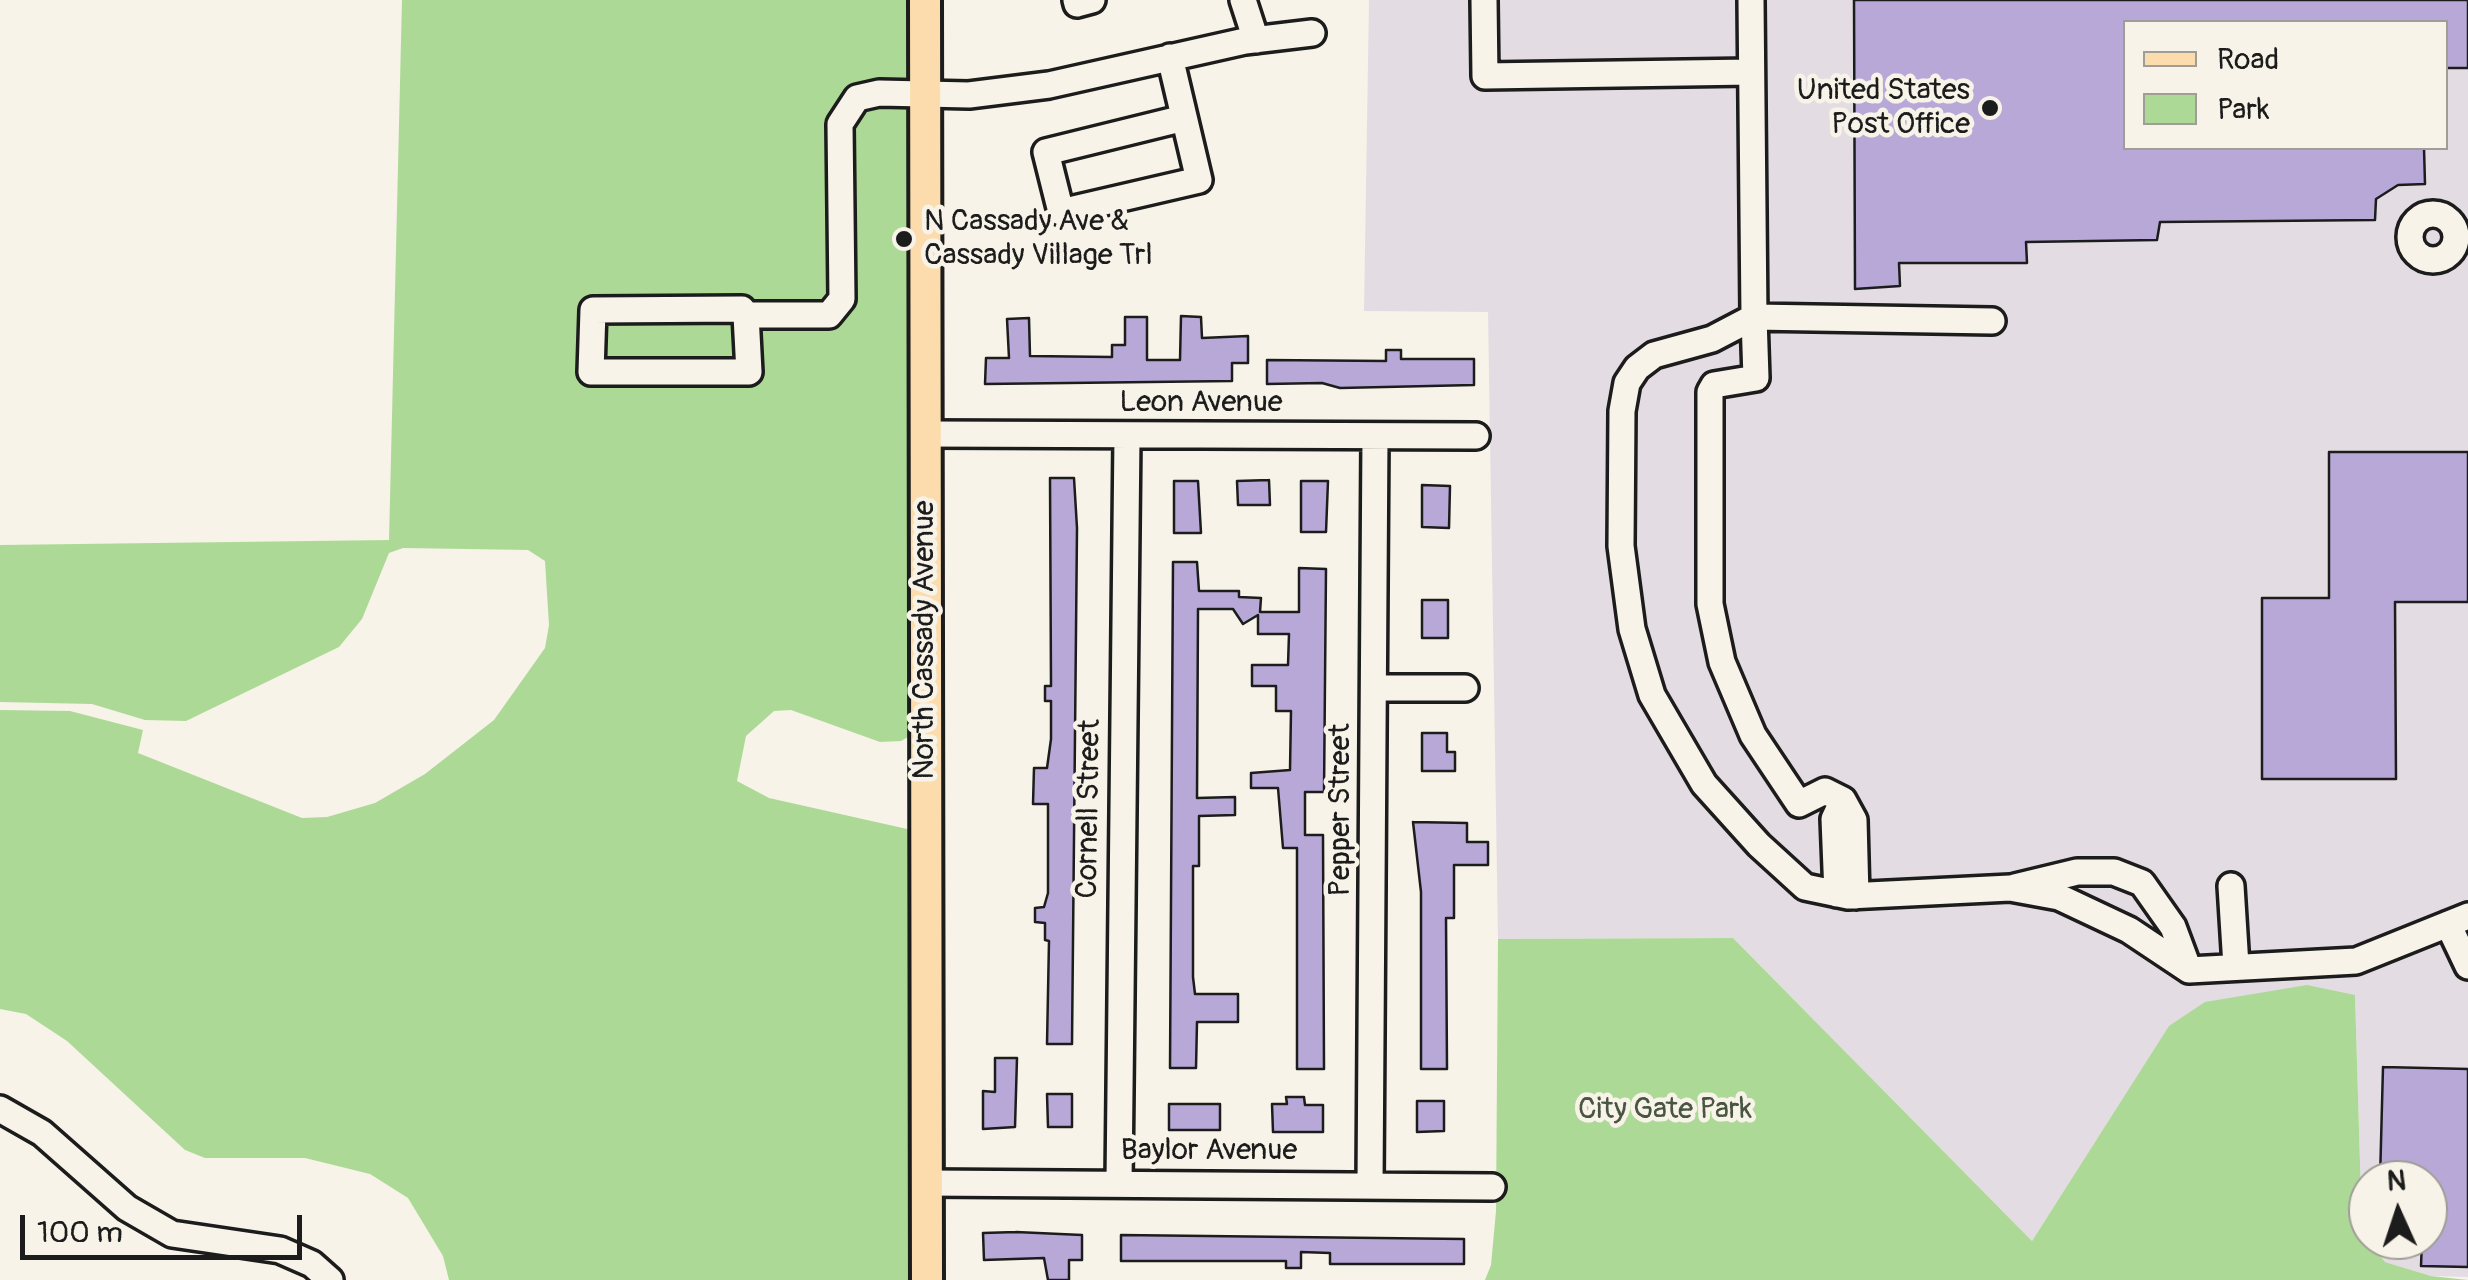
<!DOCTYPE html>
<html>
<head>
<meta charset="utf-8">
<style>
  body { margin:0 }
  #map { position:relative; width:2468px; height:1280px; overflow:hidden; background:#f7f3e8; font-family:Pangolin,sans-serif }
  canvas { display:block }
  .legend { position:absolute; left:2123px; top:20px; width:325px; height:130px; box-sizing:border-box; background:#f7f3e8; border:2px solid #9f9d96; margin:0; padding:12px 18px; list-style:none; font-size:30px; color:#1c1c1c }
  .legend li { display:flex; align-items:center; gap:20px; height:50px }
  .legend b { width:50px; border:2px solid #9f9d96 }
  .north { position:absolute; left:2348px; top:1160px; width:100px; height:100px; box-sizing:border-box; background:#f7f3e8; border:2px solid #9f9d96; border-radius:50%; rotate:357deg; font-size:28px; font-weight:700; line-height:40px; text-align:center; color:#1c1c1c }
  .north::after { content:''; display:block; margin:auto; width:35px; height:45px; background:#1c1c1c; clip-path:polygon(50% 0,100% 100%,50% 72%,0 100%) }
  .scale { position:absolute; left:20px; top:1215px; width:282px; height:45px; box-sizing:border-box; border:5px solid #1c1c1c; border-top:0; padding-left:12px; font-size:30px; line-height:35px; white-space:nowrap; color:#1c1c1c; -webkit-text-stroke:8px #f7f3e8; paint-order:stroke }
</style>
</head>
<body>
<div id="map">
<canvas width="2468" height="1280"></canvas>
<ul class="legend">
<li><b style="height:12px;background:#fcdcac"></b>Road</li>
<li><b style="height:28px;background:#add997"></b>Park</li>
</ul>
<div class="north">N</div>
<div class="scale">100 m</div>
</div>
<script>
const context = document.querySelector('canvas').getContext('2d');
context.lineJoin = 'round';
function fillPath(path, color) { context.fillStyle = color; context.fill(path, 'evenodd'); }
const toPath = rows => new Path2D(rows.map(r => 'M' + r).join(''));
function strokePath(path, color, width, dash) { context.strokeStyle = color; context.lineWidth = width; context.lineCap = dash ? 'butt' : 'round'; context.setLineDash(dash || []); context.stroke(path); }
function write(font, color, halo, rows, align = 'center') {
  context.font = font + ' Pangolin,sans-serif'; context.lineWidth = 9; context.setLineDash([]); context.textBaseline = 'middle'; context.strokeStyle = halo; context.fillStyle = color; for (const [text, x, y, turn = 0] of rows) {
    context.save(); context.translate(x, y); context.rotate((+turn || 0) * Math.PI / 180); context.textAlign = isNaN(turn) ? turn : align; if (halo) context.strokeText(text, 0, 0); context.fillText(text, 0, 0); context.restore();
  }
}
fillPath(toPath([
  [1369,0,2468,0,2468,1277,2431,1276,2385,1262,2369,1240,2428,1240,2428,1180,2368,1180,2368,1239,2362,1231,2355,995,2170,1026,2032,1241,1733,938,1498,939,1488,312,1364,311],
  [2126,22,2446,22,2446,148,2126,148]
]), '#e4dce3');
fillPath(toPath([
  [402,0,913,0,915,733,901,741,880,742,791,710,774,711,746,736,737,781,769,798,916,831,919,1280,449,1280,443,1256,408,1198,370,1174,305,1158,205,1158,185,1150,67,1041,26,1014,0,1009,0,710,70,711,143,730,138,753,302,818,327,817,375,803,425,774,494,720,545,648,549,625,545,561,528,550,403,548,389,553,362,619,339,647,186,721,145,720,92,704,0,702,0,545,389,540],
  [1733,938,2032,1241,2169,1026,2205,1002,2307,985,2355,995,2362,1231,2385,1262,2431,1276,2468,1280,1485,1280,1491,1265,1496,1211,1498,939]
]), '#add997');
const building = toPath([
  [1854,0,2468,0,2468,68,2446,68,2446,22,2126,22,2126,148,2424,148,2425,184,2398,185,2376,199,2375,220,2160,222,2157,240,2026,242,2027,263,1899,263,1900,286,1855,289,1854,0],
  [1181,316,1201,317,1202,338,1248,336,1248,363,1232,363,1232,381,985,384,986,358,1009,358,1007,319,1029,318,1030,356,1112,357,1112,345,1125,345,1125,317,1147,317,1147,360,1180,360,1181,316],
  [1386,350,1401,350,1401,359,1474,359,1474,385,1340,388,1322,383,1267,384,1267,360,1386,361,1386,350],
  [2329,452,2468,452,2468,602,2395,602,2396,779,2262,779,2262,598,2329,598,2329,452],
  [1050,478,1074,478,1077,528,1072,1044,1047,1044,1049,941,1045,940,1045,923,1035,922,1035,908,1044,907,1048,893,1048,804,1033,804,1034,768,1047,768,1051,739,1051,701,1045,701,1045,686,1051,686,1050,478],
  [1269,480,1270,505,1238,505,1237,481,1269,480],
  [1174,481,1198,481,1201,533,1174,533,1174,481],
  [1301,481,1328,481,1326,532,1301,532,1301,481],
  [1422,485,1450,486,1449,528,1422,527,1422,485],
  [1173,562,1197,562,1199,591,1239,591,1239,597,1261,598,1260,612,1299,612,1299,568,1326,569,1324,792,1305,792,1305,835,1323,835,1324,1069,1297,1069,1297,848,1283,848,1278,788,1251,788,1251,773,1290,770,1291,711,1276,711,1276,686,1252,686,1252,665,1288,665,1289,634,1258,634,1258,615,1243,624,1233,609,1198,609,1197,798,1235,797,1235,815,1199,816,1199,866,1193,866,1193,977,1195,994,1238,994,1238,1022,1197,1022,1196,1068,1170,1068,1173,562],
  [1422,600,1448,600,1448,638,1422,638,1422,600],
  [1422,733,1447,733,1447,752,1455,752,1455,771,1422,771,1422,733],
  [1413,822,1467,823,1467,842,1488,842,1488,865,1454,865,1454,918,1446,918,1447,1069,1421,1069,1421,892,1413,822],
  [995,1058,1017,1058,1015,1127,983,1129,983,1091,995,1092,995,1058],
  [2383,1067,2468,1069,2468,1267,2421,1266,2422,1240,2428,1240,2428,1180,2380,1180,2383,1067],
  [1047,1094,1072,1094,1072,1127,1048,1127,1047,1094],
  [1286,1097,1304,1097,1305,1105,1323,1105,1323,1132,1273,1132,1272,1104,1287,1104,1286,1097],
  [1417,1101,1444,1101,1444,1131,1417,1132,1417,1101],
  [1169,1104,1220,1104,1220,1130,1169,1130,1169,1104],
  [1016,1232,1082,1235,1082,1260,1069,1260,1069,1280,1048,1280,1044,1258,984,1260,983,1233,1016,1232],
  [1121,1235,1464,1239,1464,1264,1330,1264,1330,1253,1301,1252,1301,1268,1286,1268,1286,1261,1121,1261,1121,1235]
]);
fillPath(building, '#b8a8d8');
strokePath(building, '#1c1c1c', 2.5);
const minor = toPath([
  [1076,0,1077,4,1092,0],
  [1243,0,1256,40],
  [1484,0,1485,76,1751,72],
  [1751,0,1754,317,1712,339,1654,355,1637,368,1627,383,1622,411,1621,546,1632,629,1652,695,1704,784,1759,845,1805,887,1848,896,2010,888,2059,897,2129,930,2189,970],
  [1170,57,1199,180,1061,212,1046,152,1184,118],
  '2410 237a23 23 0 1 1 46 0a23 23 0 1 1-46 0Z',
  [746,315,742,309,593,310,591,372,749,372,746,315,829,315,842,299,840,124,857,98,879,93,969,95,1049,85,1245,41,1312,33],
  [926,434,1476,436],
  [1374,688,1465,688],
  [2231,886,2236,966],
  [2015,887,2077,872,2114,872,2142,883,2173,927,2189,970],
  [1837,894,1834,819,1843,800],
  [1856,896,1854,820,1843,800,1825,791,1799,804,1753,735,1722,662,1710,604,1710,392,1714,385,1756,378,1754,317,1992,321],
  [2448,924,2468,966],
  [2189,970,2356,961,2468,916],
  [0,1109,42,1133,127,1208,172,1234,280,1250,312,1264,330,1280],
  [926,1183,1492,1187],
  [1119,1183,1127,436],
  [1370,1185,1375,436]
]);
const major = toPath([
  [925,0,927,1280]
]);
strokePath(minor, '#1c1c1c', 32);
strokePath(major, '#1c1c1c', 38);
strokePath(minor, '#f7f3e8', 25);
strokePath(major, '#fcdcac', 30);
for (const [x, y, r, color] of [
  [1990,108,10,"#1c1c1c"],
  [904,239,10,"#1c1c1c"]
]) { const dot = new Path2D(); dot.arc(x, y, r, 0, 2 * Math.PI); context.fillStyle = color; context.fill(dot); strokePath(dot, '#f7f3e8', 4); }
write('30px', '#1c1c1c', '#f7f3e8', [
  ["United States",1970,91],
  ["Post Office",1970,125],
  ["N Cassady Ave &",924,222,"left"],
  ["Cassady Village Trl",924,256,"left"]
], 'right');
write('30px', '#1c1c1c', '#f7f3e8', [
  ["Leon Avenue",1201,403],
  ["North Cassady Avenue",925,640,-90],
  ["Cornell Street",1090,809,-89],
  ["Pepper Street",1341,810,-90],
  ["Baylor Avenue",1209,1151]
]);
write('30px', '#485541', '#f7f3e8', [
  ["City Gate Park",1665,1110]
]);
</script>
</body>
</html>
